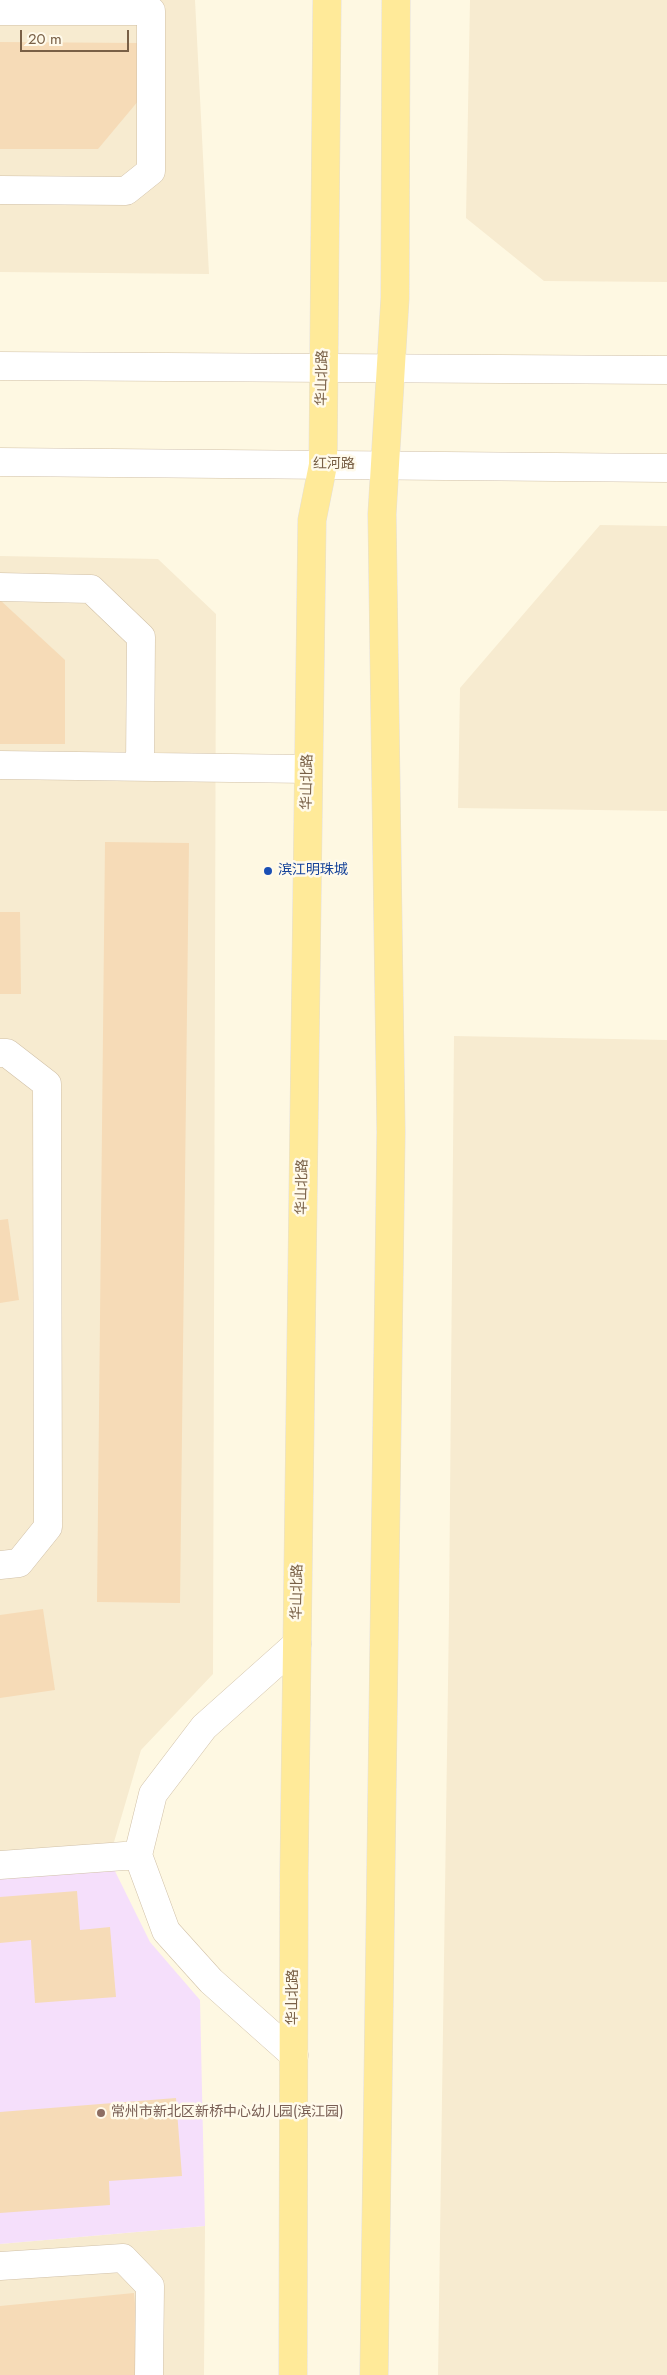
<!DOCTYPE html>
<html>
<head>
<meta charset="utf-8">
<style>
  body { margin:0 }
  #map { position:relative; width:667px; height:2375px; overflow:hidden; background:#fef8e2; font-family:Jost,sans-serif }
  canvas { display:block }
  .scale { position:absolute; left:20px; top:30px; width:109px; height:22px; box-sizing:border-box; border:2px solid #796046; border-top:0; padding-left:6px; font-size:15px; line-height:18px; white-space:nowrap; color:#796046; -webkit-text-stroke:4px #fffaeb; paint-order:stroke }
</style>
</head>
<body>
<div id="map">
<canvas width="667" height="2375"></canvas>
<div class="scale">20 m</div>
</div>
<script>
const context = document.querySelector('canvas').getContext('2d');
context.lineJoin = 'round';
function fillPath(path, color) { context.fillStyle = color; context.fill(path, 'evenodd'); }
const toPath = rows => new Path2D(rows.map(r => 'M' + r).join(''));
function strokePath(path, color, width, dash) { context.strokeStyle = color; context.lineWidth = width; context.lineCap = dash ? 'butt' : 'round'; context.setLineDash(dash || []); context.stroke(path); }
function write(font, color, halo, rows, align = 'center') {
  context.font = font + ' Jost,"Noto Sans SC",sans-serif'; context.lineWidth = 5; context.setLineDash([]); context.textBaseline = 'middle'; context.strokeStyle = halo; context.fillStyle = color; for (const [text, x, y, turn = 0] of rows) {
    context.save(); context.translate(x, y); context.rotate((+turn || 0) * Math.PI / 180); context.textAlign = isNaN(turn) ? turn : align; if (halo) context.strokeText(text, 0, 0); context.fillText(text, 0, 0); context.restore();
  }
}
fillPath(toPath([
  [0,0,195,0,209,274,0,272],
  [470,0,667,0,667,282,544,281,466,218],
  [600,525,667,526,667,811,458,808,460,688],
  [0,556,158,559,216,614,213,1674,141,1750,109,1859,0,1868],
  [454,1036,667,1040,667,2375,438,2375,449,1614],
  [205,2226,204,2375,0,2375,0,2244]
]), '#f7ebd0');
fillPath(toPath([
  [109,1859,150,1942,200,2000,205,2226,0,2244,0,1868]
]), '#f5dffb');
fillPath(toPath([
  [0,42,139,43,139,100,98,149,0,149],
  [0,600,65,660,65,744,0,744],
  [105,842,189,843,180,1603,97,1602],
  [0,912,20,912,21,994,0,994],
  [8,1219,19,1300,0,1303,0,1220],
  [43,1609,55,1690,0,1698,0,1615],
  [77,1891,80,1930,110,1927,116,1997,35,2003,31,1940,0,1943,0,1897],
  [176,2098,182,2176,109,2181,110,2205,0,2213,0,2112],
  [134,2293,142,2375,0,2375,0,2306]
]), '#f6dbb7');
const minor = toPath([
  [0,11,151,11,151,171,126,191,0,190],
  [0,366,667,370],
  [0,462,667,468],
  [0,587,91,589,141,637,140,767],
  [0,765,308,769],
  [0,1053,7,1053,47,1084,48,1527,19,1563,0,1565],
  [0,1865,138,1855],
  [294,2055,211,1981,166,1931,138,1855,153,1794,204,1727,297,1644],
  [0,2266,123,2258,150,2286,149,2375]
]);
const major = toPath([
  [293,2375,294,1874,312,520,323,465,327,0],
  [374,2375,391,1132,382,514,395,298,396,0]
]);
strokePath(minor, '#d1c1a8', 29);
strokePath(major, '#e4dfda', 29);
strokePath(minor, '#fff', 28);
strokePath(major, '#ffea99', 28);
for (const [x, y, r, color] of [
  [268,871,5,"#1a4fb4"],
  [101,2113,5,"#8d6e63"]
]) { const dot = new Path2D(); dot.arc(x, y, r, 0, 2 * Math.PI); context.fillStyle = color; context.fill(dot); strokePath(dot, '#fffaeb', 2); }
write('14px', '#796046', '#fffaeb', [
  ["华山北路",323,378,-89],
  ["红河路",334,465],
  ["华山北路",308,782,-89],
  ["华山北路",303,1187,-89],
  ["华山北路",298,1592,-89],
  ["华山北路",294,1997,-90]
]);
write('14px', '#164399', '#fffaeb', [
  ["滨江明珠城",278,871]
], 'left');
write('14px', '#785e54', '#fffaeb', [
  ["常州市新北区新桥中心幼儿园(滨江园)",111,2113]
], 'left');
</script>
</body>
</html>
